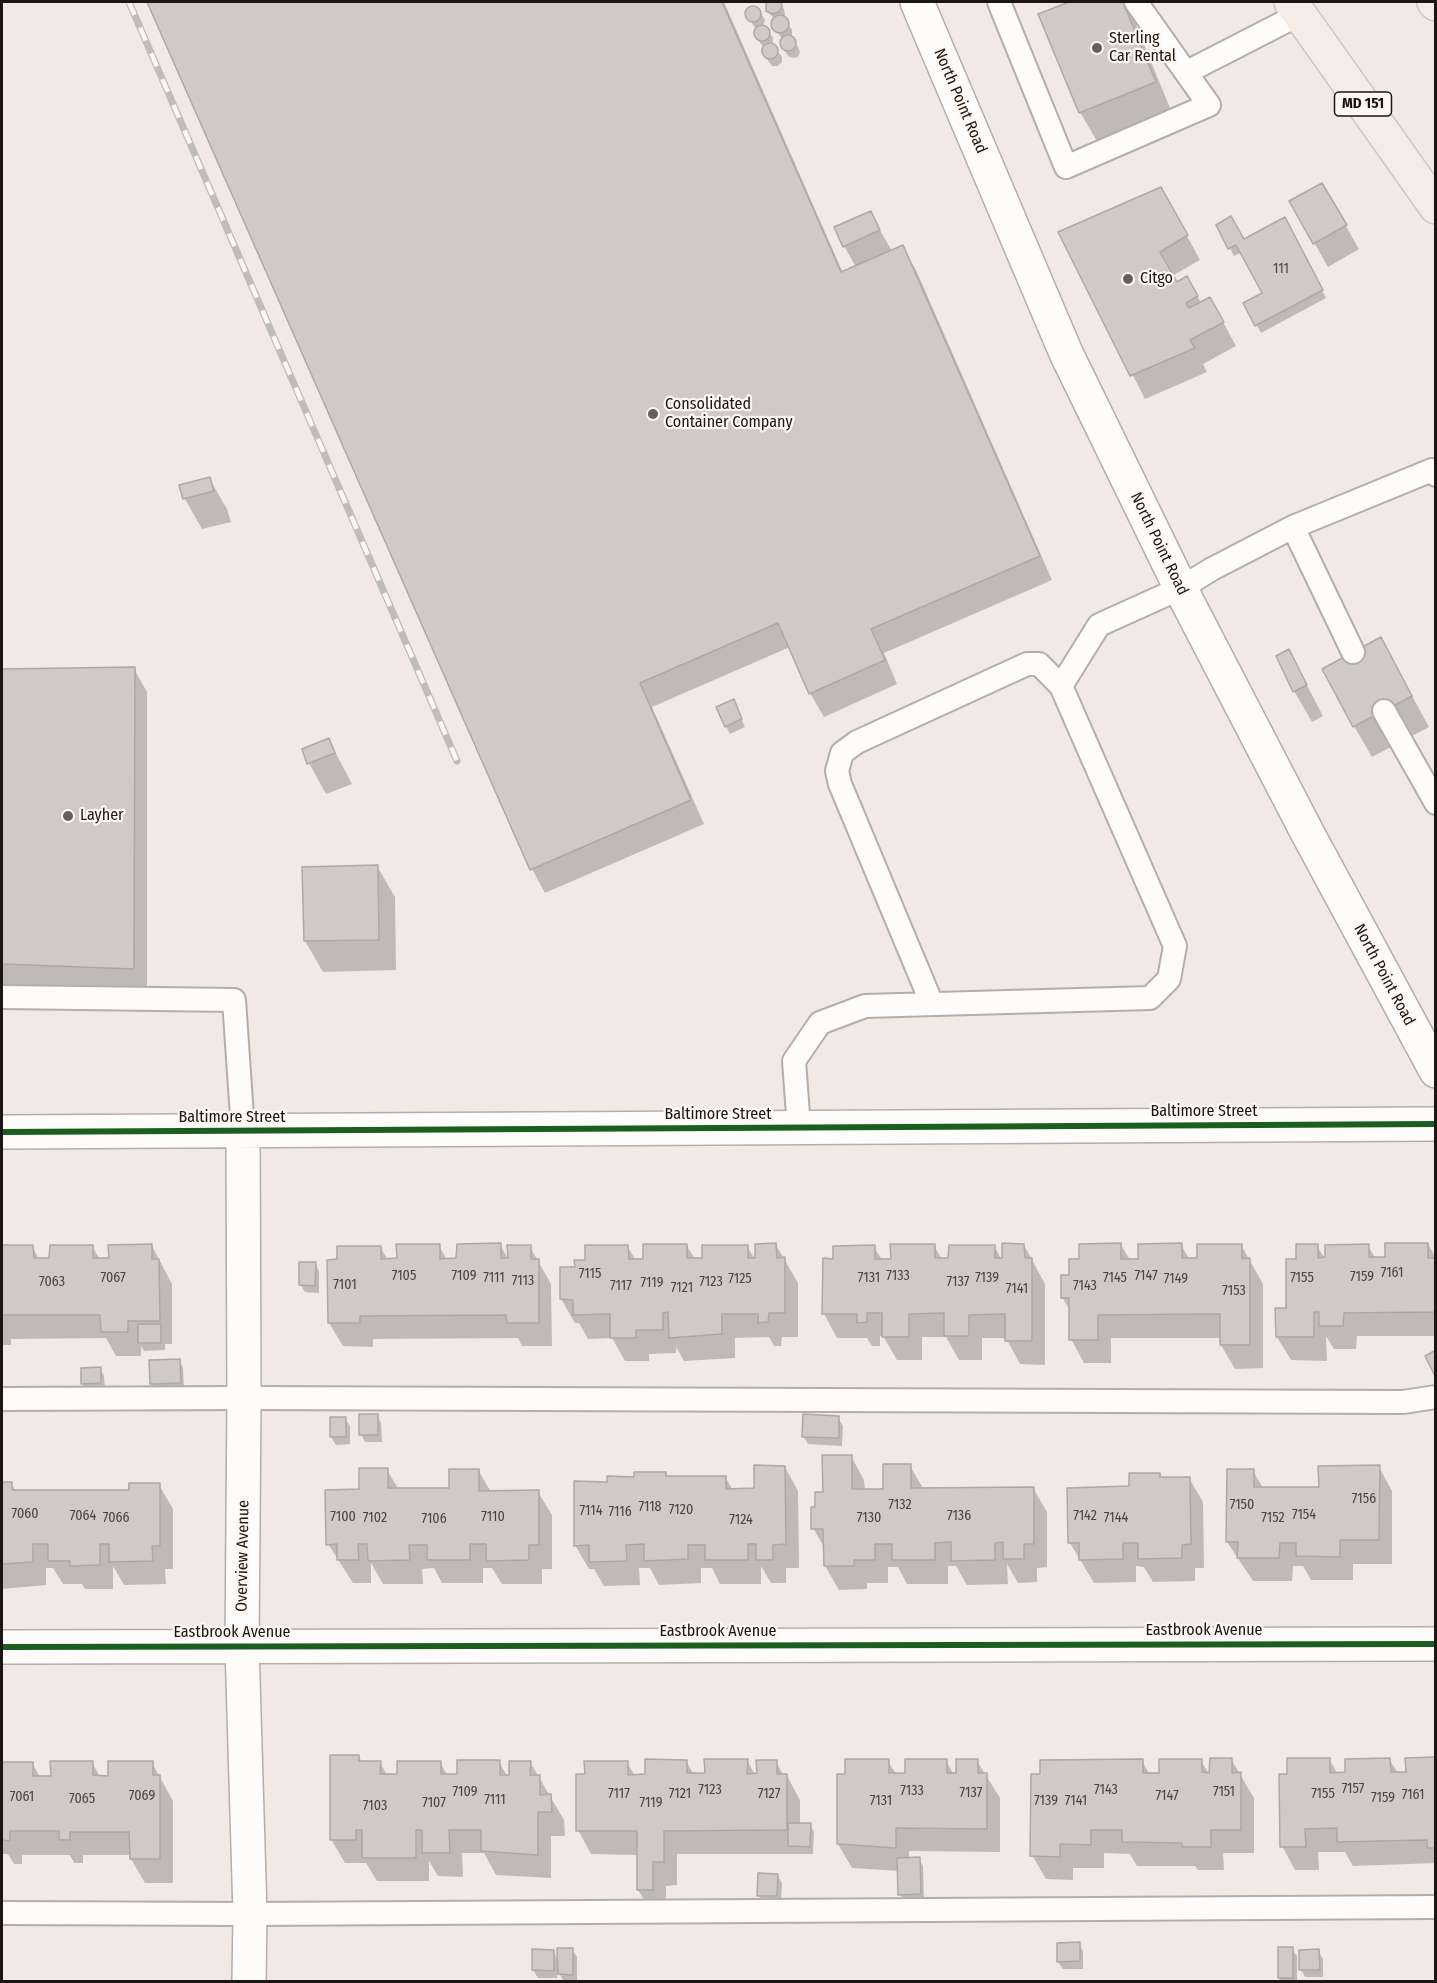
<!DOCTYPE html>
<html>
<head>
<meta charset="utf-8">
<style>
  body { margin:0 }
  #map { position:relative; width:1437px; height:1983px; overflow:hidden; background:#f0e9e5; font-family:"Fira Sans Condensed",sans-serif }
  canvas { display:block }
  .frame { position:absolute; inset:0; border:3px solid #1a1613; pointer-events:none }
</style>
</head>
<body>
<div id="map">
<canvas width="1437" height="1983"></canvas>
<div class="frame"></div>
</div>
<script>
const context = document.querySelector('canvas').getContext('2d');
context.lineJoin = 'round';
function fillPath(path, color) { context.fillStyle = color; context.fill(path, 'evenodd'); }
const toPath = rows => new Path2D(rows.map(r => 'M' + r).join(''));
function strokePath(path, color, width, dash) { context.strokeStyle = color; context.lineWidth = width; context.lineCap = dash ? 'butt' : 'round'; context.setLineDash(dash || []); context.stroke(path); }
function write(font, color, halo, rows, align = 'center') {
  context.font = font + ' "Fira Sans Condensed",sans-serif'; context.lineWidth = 4.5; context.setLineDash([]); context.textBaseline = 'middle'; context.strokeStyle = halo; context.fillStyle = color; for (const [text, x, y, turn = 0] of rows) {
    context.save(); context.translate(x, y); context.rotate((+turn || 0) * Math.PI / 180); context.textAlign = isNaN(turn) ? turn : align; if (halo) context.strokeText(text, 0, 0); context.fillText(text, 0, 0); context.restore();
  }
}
fillPath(toPath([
  [149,2,724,2,843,273,856,267,844,246,870,213,892,251,902,247,916,270,1052,580,884,653,897,684,824,717,810,693,790,647,652,707,704,824,545,893,532,869],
  [768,2,779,2,784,9,785,15,784,18,792,30,792,38,798,47,800,52,798,57,793,58,788,56,783,48,783,40,774,27,775,20,767,10],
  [1073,2,1124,2,1132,15,1172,113,1098,143,1080,112,1040,15],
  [751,7,760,12,765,20,763,26,768,30,773,38,773,45,782,57,782,62,778,66,772,66,769,62,764,54,764,48,755,36,756,29,747,16,747,11],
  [1322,185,1359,249,1328,267,1291,202],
  [1174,212,1200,260,1172,276,1177,284,1187,278,1201,303,1223,322,1236,346,1203,364,1207,372,1145,399,1060,233],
  [1284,219,1326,298,1261,333,1245,303,1264,293,1242,252,1234,256,1218,225,1243,241],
  [209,478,227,509,231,522,202,529,185,499,181,486],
  [1289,651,1323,716,1312,722,1294,691],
  [134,669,147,692,147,992,2,987,2,670],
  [1398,670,1429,727,1372,757,1354,726],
  [737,709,745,727,730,734,726,726],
  [329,740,352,784,326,794,309,763,303,750],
  [377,866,395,897,396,970,323,972,305,941,304,868],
  [1428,1244,1436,1258,1436,1336,1357,1336,1356,1349,1334,1349,1326,1336,1327,1361,1291,1360,1277,1337,1288,1310,1297,1260,1317,1246,1327,1262,1368,1246,1376,1259,1387,1259],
  [500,1245,509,1260,530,1247,551,1284,552,1346,522,1346,518,1338,373,1339,373,1347,343,1346,329,1323,338,1261,380,1247,388,1260,398,1260,439,1246,447,1260,458,1260],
  [686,1245,695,1259,703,1260,747,1246,757,1263,776,1245,798,1283,798,1337,782,1337,781,1346,774,1346,769,1337,735,1338,735,1358,684,1361,676,1347,676,1353,649,1354,649,1361,625,1361,612,1338,588,1339,579,1323,575,1323,561,1299,576,1268,586,1261,627,1246,636,1260,645,1260],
  [1024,1245,1045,1284,1045,1365,1020,1364,1006,1338,982,1338,982,1360,959,1360,946,1337,922,1337,922,1360,897,1360,883,1336,880,1336,880,1346,872,1346,867,1338,837,1338,824,1314,834,1260,874,1247,882,1260,892,1260,934,1246,942,1259,950,1259,994,1246,1003,1262],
  [1121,1245,1130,1260,1139,1260,1181,1245,1190,1260,1199,1260,1241,1245,1263,1284,1263,1368,1235,1369,1221,1345,1221,1338,1111,1338,1111,1363,1084,1363,1071,1339,1071,1312,1062,1297,1070,1277,1080,1260],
  [92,1246,100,1260,110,1259,152,1246,172,1284,172,1344,165,1344,165,1350,144,1351,141,1346,141,1356,116,1356,106,1338,11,1339,11,1345,2,1345,2,1247,32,1247,39,1259,50,1259],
  [315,1263,319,1271,319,1293,305,1292,300,1284],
  [179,1360,183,1368,184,1391,156,1392,152,1384],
  [100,1369,104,1376,105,1391,87,1391,83,1384],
  [377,1415,381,1423,382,1442,365,1442,361,1434],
  [838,1418,843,1426,842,1446,808,1444,804,1437],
  [345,1419,350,1426,350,1444,336,1445,331,1437],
  [851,1456,864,1480,865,1490,885,1490,910,1466,924,1490,1033,1488,1047,1512,1047,1567,1037,1568,1037,1582,1018,1583,1007,1564,1008,1584,967,1585,956,1566,948,1566,948,1584,907,1584,898,1567,888,1567,888,1583,867,1583,867,1589,839,1590,825,1566,825,1549,813,1528,817,1508],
  [785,1467,798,1491,799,1568,786,1568,786,1583,771,1583,761,1566,761,1584,720,1584,712,1568,701,1568,701,1583,659,1585,650,1568,639,1568,640,1585,604,1586,594,1569,589,1569,575,1545,609,1483,665,1474,667,1477,725,1477,733,1490,756,1490],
  [1379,1467,1392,1491,1392,1564,1353,1564,1353,1580,1311,1580,1303,1566,1293,1566,1292,1581,1253,1581,1227,1542,1253,1471,1263,1488,1320,1489],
  [387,1470,399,1490,451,1489,478,1470,491,1492,538,1492,552,1515,552,1569,542,1569,542,1584,502,1584,492,1568,483,1568,483,1583,442,1583,434,1568,422,1569,423,1584,383,1584,371,1563,371,1583,353,1583,328,1544,361,1491],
  [1159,1474,1161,1478,1189,1478,1203,1502,1204,1568,1195,1568,1195,1581,1153,1582,1144,1567,1136,1566,1136,1582,1094,1583,1070,1543,1131,1488],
  [2,1484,11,1484,16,1491,131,1491,159,1485,173,1509,173,1569,165,1569,166,1584,124,1585,113,1566,113,1589,85,1589,82,1584,63,1584,53,1568,46,1568,46,1585,2,1589],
  [359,1757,362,1762,380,1762,387,1775,398,1775,440,1763,448,1776,459,1775,499,1762,510,1781,530,1762,564,1820,565,1836,551,1836,551,1878,496,1875,484,1853,462,1853,463,1877,438,1876,429,1861,429,1881,377,1881,366,1863,345,1863,331,1839],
  [1231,1759,1254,1798,1254,1853,1223,1853,1224,1870,1198,1870,1195,1866,1137,1866,1130,1854,1104,1853,1104,1868,1073,1868,1073,1880,1046,1879,1032,1855,1142,1761,1150,1775,1161,1775,1201,1761,1211,1777],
  [1329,1759,1338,1774,1347,1774,1389,1759,1398,1773,1407,1773,1436,1759,1436,1863,1353,1866,1345,1852,1318,1852,1319,1870,1295,1870,1282,1846,1288,1775],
  [747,1760,755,1775,776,1762,784,1776,787,1776,800,1800,800,1824,810,1824,814,1832,813,1854,677,1854,677,1885,666,1886,666,1913,652,1913,638,1890,638,1855,591,1854,578,1830,586,1775,627,1763,635,1776,647,1776,686,1761,694,1775,706,1775],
  [888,1761,896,1774,906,1774,946,1761,954,1775,977,1761,1000,1798,1000,1852,909,1851,909,1859,919,1859,923,1866,924,1901,904,1902,900,1894,899,1871,852,1868,838,1844,846,1775],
  [92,1762,100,1777,110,1777,152,1763,173,1801,173,1883,145,1883,131,1859,131,1855,83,1855,83,1863,74,1863,70,1855,22,1855,22,1864,14,1864,8,1854,2,1854,2,1763,32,1763,40,1777,52,1777],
  [777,1875,782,1883,781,1903,763,1903,759,1895],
  [1079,1944,1083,1951,1083,1969,1063,1969,1058,1962],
  [572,1949,577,1957,577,1982,564,1982,558,1971,557,1978,538,1978,533,1970,553,1951,559,1961],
  [1292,1949,1297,1956,1297,1982,1281,1982,1279,1978],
  [1318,1951,1323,1959,1323,1977,1305,1977,1301,1969],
  [421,1980,446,1980,446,1982,421,1982]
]), '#0003');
const building = toPath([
  [147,2,722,2,841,272,903,245,1040,556,871,629,885,660,809,694,778,623,640,683,691,800,530,870,147,2],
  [766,2,781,2,782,6,779,12,772,14,766,11,766,2],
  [1069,2,1123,2,1156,82,1079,113,1038,14,1069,2],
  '745 14a8 8 0 1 1 16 0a8 8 0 1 1-16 0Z',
  '771 24a9 9 0 1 1 18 0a9 9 0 1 1-18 0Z',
  '754 33a8 8 0 1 1 16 0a8 8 0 1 1-16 0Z',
  '780 43a8 8 0 1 1 16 0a8 8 0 1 1-16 0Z',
  '762 51a8 8 0 1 1 16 0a8 8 0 1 1-16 0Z',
  [1322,183,1347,225,1313,244,1289,201,1322,183],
  [1161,187,1188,235,1160,252,1177,282,1187,276,1198,296,1186,303,1189,308,1210,297,1224,322,1190,340,1195,348,1130,376,1058,232,1161,187],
  [871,211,880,230,843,247,834,227,871,211],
  [1231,216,1244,239,1285,217,1323,290,1255,326,1243,303,1262,293,1236,245,1228,249,1216,225,1231,216],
  [210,477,214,491,183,499,179,485,210,477],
  [1381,637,1412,696,1353,727,1322,669,1381,637],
  [1289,649,1307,685,1293,692,1276,656,1289,649],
  [135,667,134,969,2,964,2,669,135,667],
  [734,699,742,719,725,727,716,707,734,699],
  [329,738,335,753,307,764,302,749,329,738],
  [378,865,379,940,304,941,302,867,378,865],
  [501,1243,501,1258,508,1258,507,1245,531,1245,531,1259,539,1259,539,1323,507,1323,506,1315,360,1316,360,1323,328,1323,327,1260,337,1259,337,1246,381,1246,381,1259,397,1258,396,1244,440,1244,440,1259,456,1258,457,1244,501,1243],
  [776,1243,777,1258,785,1257,785,1313,769,1313,768,1322,758,1323,758,1314,722,1314,722,1334,669,1338,668,1312,663,1313,663,1330,636,1330,636,1338,610,1338,610,1314,573,1315,573,1300,560,1299,560,1267,575,1267,574,1260,585,1260,585,1245,628,1245,629,1259,643,1259,643,1244,687,1244,687,1258,702,1258,702,1245,748,1245,748,1258,755,1258,755,1244,776,1243],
  [1002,1243,1024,1244,1025,1258,1032,1258,1032,1341,1005,1341,1005,1314,969,1315,969,1336,944,1336,944,1313,909,1314,909,1337,882,1337,882,1313,867,1313,867,1322,857,1323,857,1314,822,1314,823,1258,833,1259,833,1246,875,1245,875,1259,891,1259,890,1244,935,1244,935,1258,948,1258,949,1245,995,1245,995,1258,1002,1258,1002,1243],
  [1121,1243,1121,1259,1138,1259,1138,1244,1182,1243,1182,1258,1197,1258,1197,1244,1242,1244,1242,1259,1250,1258,1250,1345,1220,1345,1220,1314,1098,1315,1098,1340,1069,1340,1069,1298,1061,1298,1061,1275,1069,1275,1069,1259,1079,1259,1079,1244,1121,1243],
  [1385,1243,1428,1243,1428,1258,1436,1258,1436,1312,1344,1313,1343,1326,1319,1326,1319,1312,1314,1312,1314,1337,1276,1337,1275,1308,1286,1308,1286,1259,1296,1259,1296,1244,1318,1244,1318,1258,1325,1257,1325,1245,1369,1244,1369,1257,1385,1257,1385,1243],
  [152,1244,152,1259,159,1259,160,1321,128,1321,128,1332,101,1332,100,1315,2,1315,2,1245,33,1245,34,1258,49,1258,50,1245,93,1245,93,1258,109,1258,108,1245,152,1244],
  [299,1262,316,1262,315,1286,299,1285,299,1262],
  [138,1324,161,1324,161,1343,138,1343,138,1324],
  [1436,1350,1436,1375,1435,1376,1425,1356,1436,1350],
  [180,1359,181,1383,150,1384,149,1360,180,1359],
  [101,1367,101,1383,81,1384,81,1368,101,1367],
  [359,1414,378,1414,378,1435,359,1435,359,1414],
  [803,1414,839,1416,839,1438,802,1437,803,1414],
  [330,1417,346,1417,346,1437,330,1437,330,1417],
  [822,1455,852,1455,852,1489,883,1489,883,1464,911,1464,911,1488,1034,1487,1034,1544,1024,1544,1024,1559,1003,1559,1003,1542,995,1543,995,1560,951,1561,951,1542,935,1543,935,1560,892,1560,892,1544,875,1544,875,1560,854,1560,854,1566,824,1566,823,1529,811,1529,811,1507,815,1507,815,1492,823,1492,822,1455],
  [754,1465,785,1466,786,1544,773,1545,773,1560,756,1560,756,1544,748,1544,748,1560,705,1560,705,1545,688,1545,688,1559,644,1561,644,1544,626,1545,627,1561,589,1562,589,1545,574,1546,574,1481,607,1482,607,1476,634,1477,634,1472,666,1472,666,1476,726,1476,726,1489,754,1488,754,1465],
  [1380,1465,1379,1540,1340,1540,1340,1557,1296,1556,1296,1543,1280,1543,1279,1558,1237,1558,1238,1542,1226,1542,1227,1469,1254,1469,1254,1487,1319,1487,1318,1466,1380,1465],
  [359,1468,388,1468,388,1488,449,1488,449,1469,479,1469,479,1491,539,1490,539,1545,529,1545,529,1560,486,1561,486,1544,470,1544,470,1560,427,1560,427,1545,409,1545,410,1560,368,1561,367,1544,358,1544,359,1560,337,1560,337,1544,326,1545,325,1490,359,1489,359,1468],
  [1129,1473,1160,1473,1160,1477,1190,1477,1191,1544,1182,1545,1182,1558,1138,1559,1138,1543,1123,1543,1123,1559,1079,1560,1079,1543,1068,1543,1067,1488,1129,1486,1129,1473],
  [2,1482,12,1482,12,1490,129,1490,129,1483,160,1483,160,1546,152,1546,153,1561,109,1562,109,1544,100,1544,100,1565,70,1566,70,1561,48,1561,48,1544,33,1544,33,1562,2,1564,2,1482],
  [330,1755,359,1755,359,1761,381,1761,380,1774,397,1774,397,1761,441,1761,441,1774,457,1774,457,1760,500,1760,500,1775,509,1775,509,1761,531,1761,530,1775,540,1775,540,1795,551,1794,552,1812,538,1812,538,1855,481,1851,481,1830,449,1830,450,1853,422,1853,422,1830,416,1830,416,1858,362,1858,362,1830,356,1830,356,1840,330,1840,330,1755],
  [1436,1757,1436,1848,1427,1848,1427,1840,1337,1842,1337,1828,1305,1829,1306,1847,1280,1847,1279,1774,1287,1774,1287,1758,1330,1758,1330,1773,1345,1772,1345,1759,1390,1758,1391,1772,1406,1772,1405,1758,1436,1757],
  [1210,1758,1232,1758,1232,1773,1241,1772,1241,1830,1211,1830,1211,1847,1182,1847,1182,1843,1122,1842,1122,1830,1091,1830,1091,1845,1060,1844,1060,1857,1030,1856,1031,1774,1040,1774,1040,1760,1143,1759,1143,1773,1159,1773,1159,1759,1202,1759,1202,1772,1209,1773,1210,1758],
  [645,1759,687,1760,687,1773,705,1773,704,1759,748,1759,747,1774,757,1773,756,1760,777,1760,777,1774,787,1774,787,1830,664,1831,664,1862,653,1862,653,1890,637,1890,637,1831,576,1831,576,1774,585,1774,584,1761,628,1761,628,1775,645,1774,645,1759],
  [845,1759,889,1759,889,1773,905,1773,905,1759,947,1759,947,1773,956,1773,956,1759,978,1759,978,1773,987,1773,987,1829,896,1828,896,1848,837,1844,837,1774,845,1774,845,1759],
  [50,1761,93,1761,93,1775,108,1776,108,1761,153,1761,153,1775,160,1775,160,1859,130,1859,129,1832,70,1832,70,1840,59,1840,59,1831,10,1831,10,1841,2,1840,2,1762,33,1762,33,1776,51,1776,50,1761],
  [788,1823,811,1823,810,1847,788,1846,788,1823],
  [920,1857,921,1894,898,1895,897,1858,920,1857],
  [758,1873,778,1874,777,1896,757,1896,758,1873],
  [1080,1942,1080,1961,1057,1962,1057,1943,1080,1942],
  [1278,1947,1293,1947,1293,1978,1278,1978,1278,1947],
  [557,1948,573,1948,573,1975,558,1974,557,1948],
  [532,1949,554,1950,554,1971,532,1970,532,1949],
  [1319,1949,1320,1970,1299,1970,1299,1950,1319,1949]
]);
fillPath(building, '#d0cac7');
strokePath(building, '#ada8a5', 1.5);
const service = toPath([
  [999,2,1066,167,1209,105,1136,2],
  [1187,72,1300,14],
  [1293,527,1432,470,1436,475],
  [1384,711,1436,803],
  [2,997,234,1000,243,1131],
  [932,1004,840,784,837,771,842,753,857,742,1027,664,1039,664,1061,686],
  [799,1128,794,1061,820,1023,865,1006,1150,998,1169,979,1175,946,1061,686,1099,625,1181,588,1212,569,1293,527,1353,652],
  [2,1399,244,1398,1403,1402,1436,1397],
  [2,1913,250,1914,1436,1907]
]);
const minor = toPath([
  [917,2,1066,353,1187,601,1308,834,1436,1071],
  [243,1131,244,1398,242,1646,250,1914,249,1982],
  [2,1132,1436,1124],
  [2,1647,1436,1644]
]);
const primary = toPath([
  [1291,2,1436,207],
  [1434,2,1436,4]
]);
strokePath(service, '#b4aeab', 26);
strokePath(minor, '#b4aeab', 36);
strokePath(primary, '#ccc8c6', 36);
strokePath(service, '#fdfcfb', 22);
strokePath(minor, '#fdfcfb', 33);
strokePath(primary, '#f3ece7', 33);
const rail = toPath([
  [129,2,457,761]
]);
strokePath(rail, '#bfbdbc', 7);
strokePath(rail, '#fef6f1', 4.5, [14]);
strokePath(toPath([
  [2,1132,1436,1124],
  [2,1647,1436,1644]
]), '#1b5e20', 6);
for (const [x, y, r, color] of [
  [1097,48,6,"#65605c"],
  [1128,279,6,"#65605c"],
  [653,414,6,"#65605c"],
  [68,816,6,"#65605c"]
]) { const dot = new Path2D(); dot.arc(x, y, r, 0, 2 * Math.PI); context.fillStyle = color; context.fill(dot); strokePath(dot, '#fef6f1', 2); }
write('14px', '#484340', null, [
  ["111",1281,269],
  ["7161",1392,1273],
  ["7115",590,1274],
  ["7105",404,1276],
  ["7109",464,1276],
  ["7133",898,1276],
  ["7147",1146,1276],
  ["7159",1362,1277],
  ["7067",113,1278],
  ["7111",494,1278],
  ["7131",869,1278],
  ["7139",987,1278],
  ["7145",1115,1278],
  ["7155",1302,1278],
  ["7125",740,1279],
  ["7149",1176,1279],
  ["7113",523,1281],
  ["7063",52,1282],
  ["7123",711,1282],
  ["7137",958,1282],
  ["7119",652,1283],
  ["7101",345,1285],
  ["7117",621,1286],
  ["7143",1085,1286],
  ["7121",682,1288],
  ["7141",1017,1289],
  ["7153",1234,1291],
  ["7156",1364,1499],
  ["7132",900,1505],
  ["7150",1242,1505],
  ["7118",650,1507],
  ["7120",681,1510],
  ["7114",591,1511],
  ["7116",620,1512],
  ["7060",25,1514],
  ["7154",1304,1515],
  ["7064",83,1516],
  ["7136",959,1516],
  ["7142",1085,1516],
  ["7100",343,1517],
  ["7110",493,1517],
  ["7066",116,1518],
  ["7102",375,1518],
  ["7130",869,1518],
  ["7144",1116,1518],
  ["7152",1273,1518],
  ["7106",434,1519],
  ["7124",741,1520],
  ["7157",1353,1789],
  ["7123",710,1790],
  ["7143",1106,1790],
  ["7133",912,1791],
  ["7109",465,1792],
  ["7151",1224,1792],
  ["7137",971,1793],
  ["7117",619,1794],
  ["7121",680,1794],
  ["7127",769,1794],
  ["7155",1323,1794],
  ["7161",1413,1795],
  ["7069",142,1796],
  ["7147",1167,1796],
  ["7061",22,1797],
  ["7159",1383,1798],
  ["7065",82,1799],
  ["7111",495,1800],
  ["7131",881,1801],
  ["7139",1046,1801],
  ["7141",1076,1801],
  ["7107",434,1803],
  ["7119",651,1803],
  ["7103",375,1806]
]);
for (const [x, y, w] of [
  [1363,104,57]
]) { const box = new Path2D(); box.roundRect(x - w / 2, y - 12, w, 24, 4.5); context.fillStyle = '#fef6f1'; context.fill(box); strokePath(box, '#1a1613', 1.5); }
write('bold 15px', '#1a1613', null, [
  ["MD 151",1363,104]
]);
write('16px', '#1a1613', '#fef6f1', [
  ["Sterling",1109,39],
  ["Car Rental",1109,57],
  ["Citgo",1140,279],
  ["Consolidated",665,405],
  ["Container Company",665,423],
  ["Layher",80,816]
], 'left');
write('16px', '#1a1613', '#fef6f1', [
  ["North Point Road",960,101,67],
  ["North Point Road",1159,544,64],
  ["North Point Road",1384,975,62],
  ["Baltimore Street",1204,1112],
  ["Baltimore Street",718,1115],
  ["Baltimore Street",232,1118],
  ["Overview Avenue",243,1556,-89],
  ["Eastbrook Avenue",1204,1631],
  ["Eastbrook Avenue",718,1632],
  ["Eastbrook Avenue",232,1633]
]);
</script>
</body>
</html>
